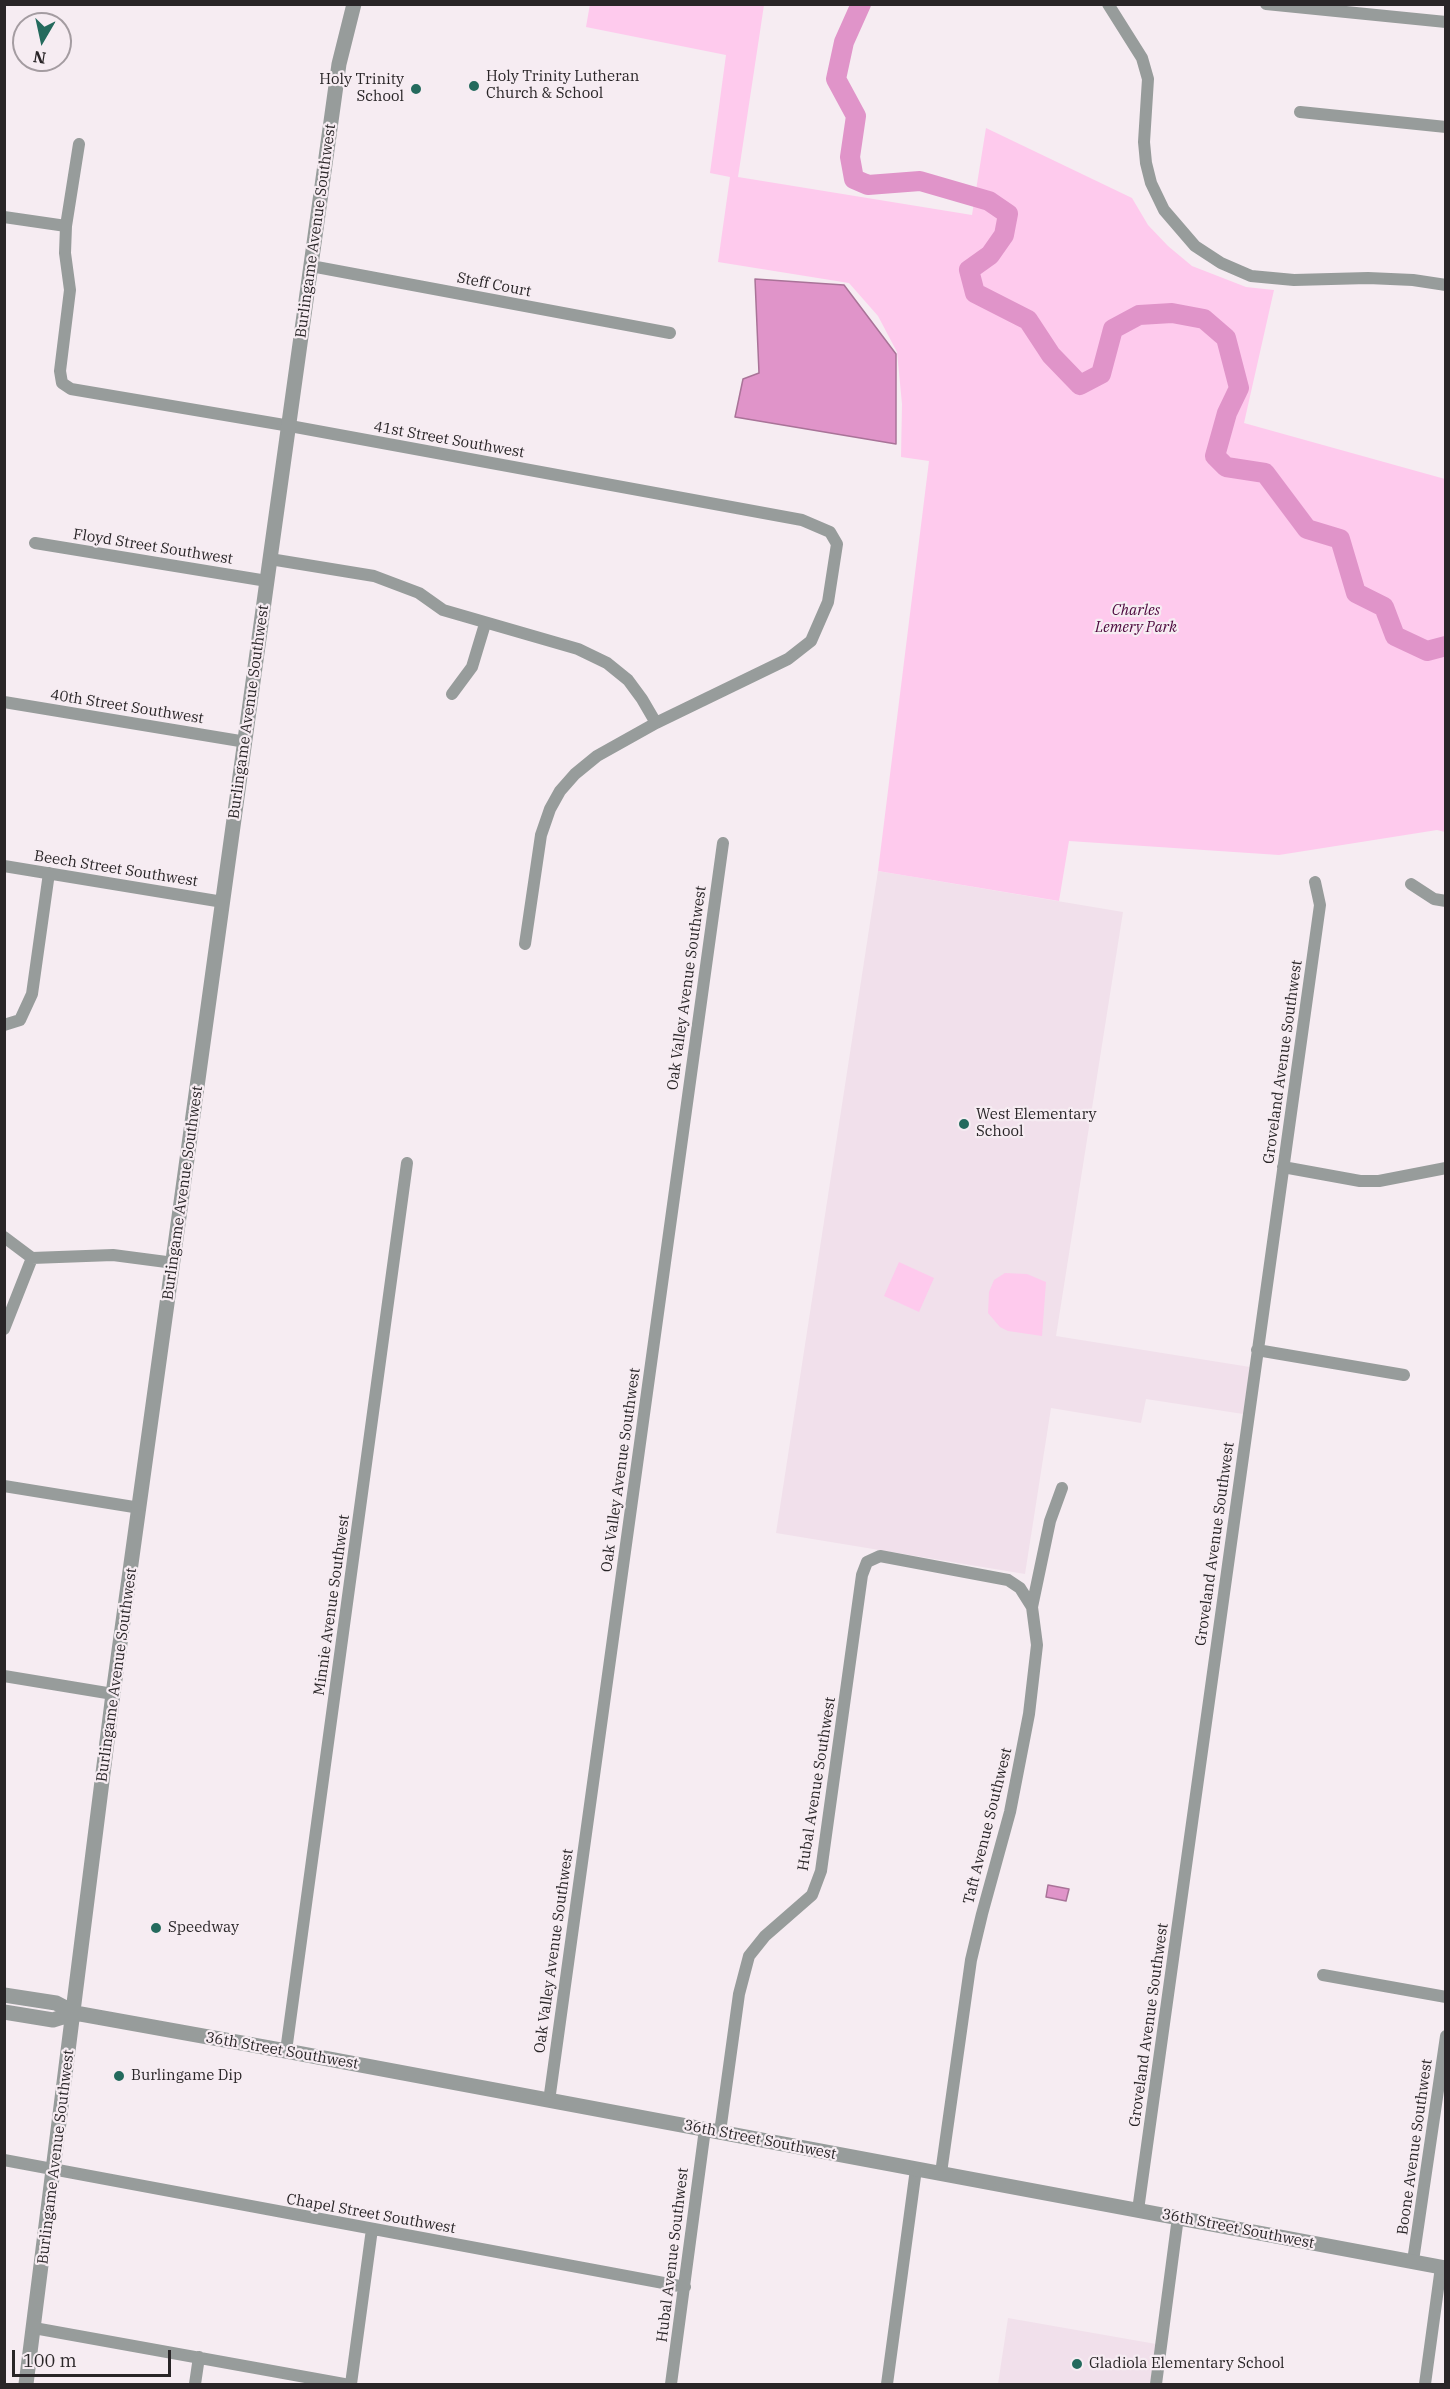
<!DOCTYPE html>
<html>
<head>
<meta charset="utf-8">
<style>
  body { margin:0 }
  #map { position:relative; width:1450px; height:2389px; overflow:hidden; background:#f6ecf2; font-family:"IBM Plex Serif",serif }
  canvas { display:block }
  .frame { position:absolute; inset:0; border:6px solid #292527; pointer-events:none }
  .north { position:absolute; left:12px; top:12px; width:60px; height:60px; box-sizing:border-box; background:#f6ecf2; border:2px solid #a49ca1; border-radius:50%; rotate:189deg; font-size:16px; font-weight:700; line-height:24px; text-align:center; color:#292527 }
  .north::after { content:''; display:block; margin:auto; width:21px; height:27px; background:#246a5d; clip-path:polygon(50% 0,100% 100%,50% 72%,0 100%) }
  .scale { position:absolute; left:12px; top:2350px; width:159px; height:27px; box-sizing:border-box; border:3px solid #292527; border-top:0; padding-left:8px; font-size:18px; line-height:21px; white-space:nowrap; color:#292527; -webkit-text-stroke:4px #f6ecf2; paint-order:stroke }
</style>
</head>
<body>
<div id="map">
<canvas width="1450" height="2389"></canvas>
<div class="frame"></div>
<div class="north">N</div>
<div class="scale">100 m</div>
</div>
<script>
const context = document.querySelector('canvas').getContext('2d');
context.lineJoin = 'round';
function fillPath(path, color) { context.fillStyle = color; context.fill(path, 'evenodd'); }
const toPath = rows => new Path2D(rows.map(r => 'M' + r).join(''));
function strokePath(path, color, width, dash) { context.strokeStyle = color; context.lineWidth = width; context.lineCap = dash ? 'butt' : 'round'; context.setLineDash(dash || []); context.stroke(path); }
function write(font, color, halo, rows, align = 'center') {
  context.font = font + ' "IBM Plex Serif",serif'; context.lineWidth = 4.5; context.setLineDash([]); context.textBaseline = 'middle'; context.strokeStyle = halo; context.fillStyle = color; for (const [text, x, y, turn = 0] of rows) {
    context.save(); context.translate(x, y); context.rotate((+turn || 0) * Math.PI / 180); context.textAlign = isNaN(turn) ? turn : align; if (halo) context.strokeText(text, 0, 0); context.fillText(text, 0, 0); context.restore();
  }
}
fillPath(toPath([
  [878,871,1123,912,1056,1336,1250,1367,1243,1414,1146,1399,1141,1423,1051,1408,1025,1574,776,1533],
  [1008,2318,1156,2344,1150,2384,998,2384]
]), '#f1e0eb');
fillPath(toPath([
  [590,4,764,5,738,177,972,215,986,128,1132,198,1148,225,1168,246,1192,266,1246,287,1274,290,1244,423,1445,479,1445,832,1437,830,1279,855,1069,841,1059,901,878,871,929,461,901,457,902,404,897,352,878,316,849,283,718,262,730,177,710,173,726,55,586,27],
  [899,1262,934,1278,919,1312,884,1296],
  [1005,1273,1027,1274,1046,1282,1042,1336,1008,1331,1000,1327,988,1313,989,1292,994,1280]
]), '#fecaed');
const water = toPath([
  [755,279,844,285,896,354,896,444,735,417,743,379,759,373,755,279],
  [1048,1885,1069,1889,1066,1901,1046,1897,1048,1885]
]);
fillPath(water, '#e094c9');
strokePath(water, '#a97398', 1.5);
strokePath(toPath([
  [861,4,844,42,836,79,856,116,850,157,854,179,868,185,920,181,989,201,1008,214,1004,235,990,255,969,270,975,293,1028,320,1051,355,1080,385,1101,374,1113,329,1139,315,1172,313,1204,319,1226,338,1239,388,1227,413,1215,456,1226,467,1265,473,1307,529,1340,539,1356,593,1384,607,1395,636,1427,651,1446,646]
]), '#e094c9', 20);
strokePath(toPath([
  [1108,4,1142,58,1148,79,1144,142,1146,163,1151,183,1164,210,1195,246,1221,263,1251,276,1294,280,1368,278,1413,280,1446,285],
  [1266,4,1446,22],
  [1300,112,1446,127],
  [79,144,66,226,65,253,70,290,60,371,62,383,71,389,290,426,802,520,830,532,837,544,828,602,811,641,788,659,656,723,597,756,575,774,560,791,550,809,541,835,525,944],
  [4,217,66,226],
  [311,266,670,333],
  [35,543,267,581],
  [270,559,374,576,419,593,443,610,578,649,607,663,628,680,642,699,656,723],
  [452,694,472,667,485,624],
  [4,702,246,742],
  [4,866,223,902],
  [1411,884,1434,899,1446,901],
  [4,1025,20,1020,32,994,49,873],
  [1283,1167,1360,1181,1379,1181,1446,1168],
  [4,1237,32,1258,113,1255,174,1263],
  [4,1329,32,1258],
  [1257,1350,1404,1375],
  [4,1486,140,1508],
  [4,1676,113,1694],
  [1323,1975,1446,1997],
  [286,2051,407,1163],
  [549,2101,723,843],
  [720,2132,739,1994,749,1956,765,1936,812,1895,821,1871,862,1575,867,1562,880,1556,1008,1580,1020,1588,1032,1607],
  [4,2160,685,2287],
  [941,2173,971,1960,982,1914,1010,1812,1029,1714,1037,1645,1032,1607,1050,1521,1062,1488],
  [1138,2210,1320,905,1315,882],
  [1413,2261,1446,2036],
  [34,2328,344,2384],
  [195,2384,199,2357],
  [351,2384,372,2229],
  [671,2384,705,2129],
  [887,2384,916,2169],
  [1156,2384,1178,2217],
  [1425,2384,1441,2267]
]), '#979c9b', 12);
strokePath(toPath([
  [4,1995,56,2003,75,2013,286,2051,1446,2268],
  [4,2012,53,2020,75,2013],
  [26,2384,113,1694,270,559,339,64,354,4]
]), '#979c9b', 15);
for (const [x, y, r, color] of [
  [474,86,6,"#246a5d"],
  [416,89,6,"#246a5d"],
  [964,1124,6,"#246a5d"],
  [156,1928,6,"#246a5d"],
  [119,2076,6,"#246a5d"],
  [1077,2364,6,"#246a5d"]
]) { const dot = new Path2D(); dot.arc(x, y, r, 0, 2 * Math.PI); context.fillStyle = color; context.fill(dot); strokePath(dot, '#f6ecf2', 2); }
write('15px', '#292527', '#f6ecf2', [
  ["Holy Trinity Lutheran",486,77],
  ["Church & School",486,94],
  ["Holy Trinity",404,80,"right"],
  ["School",404,97,"right"],
  ["West Elementary",976,1115],
  ["School",976,1132],
  ["Speedway",168,1928],
  ["Burlingame Dip",131,2076],
  ["Gladiola Elementary School",1089,2364]
], 'left');
write('15px', '#292527', '#f6ecf2', [
  ["Burlingame Avenue Southwest",316,231,-82],
  ["Steff Court",494,285,11],
  ["41st Street Southwest",449,440,10],
  ["Floyd Street Southwest",153,547,9],
  ["40th Street Southwest",127,707,9],
  ["Burlingame Avenue Southwest",249,712,-82],
  ["Beech Street Southwest",116,869,9],
  ["Oak Valley Avenue Southwest",687,988,-82],
  ["Groveland Avenue Southwest",1283,1062,-82],
  ["Burlingame Avenue Southwest",183,1193,-82],
  ["Oak Valley Avenue Southwest",621,1470,-82],
  ["Groveland Avenue Southwest",1215,1544,-82],
  ["Minnie Avenue Southwest",332,1605,-82],
  ["Burlingame Avenue Southwest",117,1675,-82],
  ["Hubal Avenue Southwest",817,1784,-81],
  ["Taft Avenue Southwest",988,1826,-76],
  ["Oak Valley Avenue Southwest",554,1951,-82],
  ["Groveland Avenue Southwest",1149,2025,-82],
  ["36th Street Southwest",282,2051,10],
  ["36th Street Southwest",760,2140,11],
  ["Boone Avenue Southwest",1415,2147,-82],
  ["Burlingame Avenue Southwest",56,2157,-83],
  ["Chapel Street Southwest",371,2214,10],
  ["36th Street Southwest",1238,2229,11],
  ["Hubal Avenue Southwest",673,2255,-83]
]);
write('italic 15px', '#4c083d', '#f6ecf2', [
  ["Charles",1136,611],
  ["Lemery Park",1136,628]
]);
</script>
</body>
</html>
